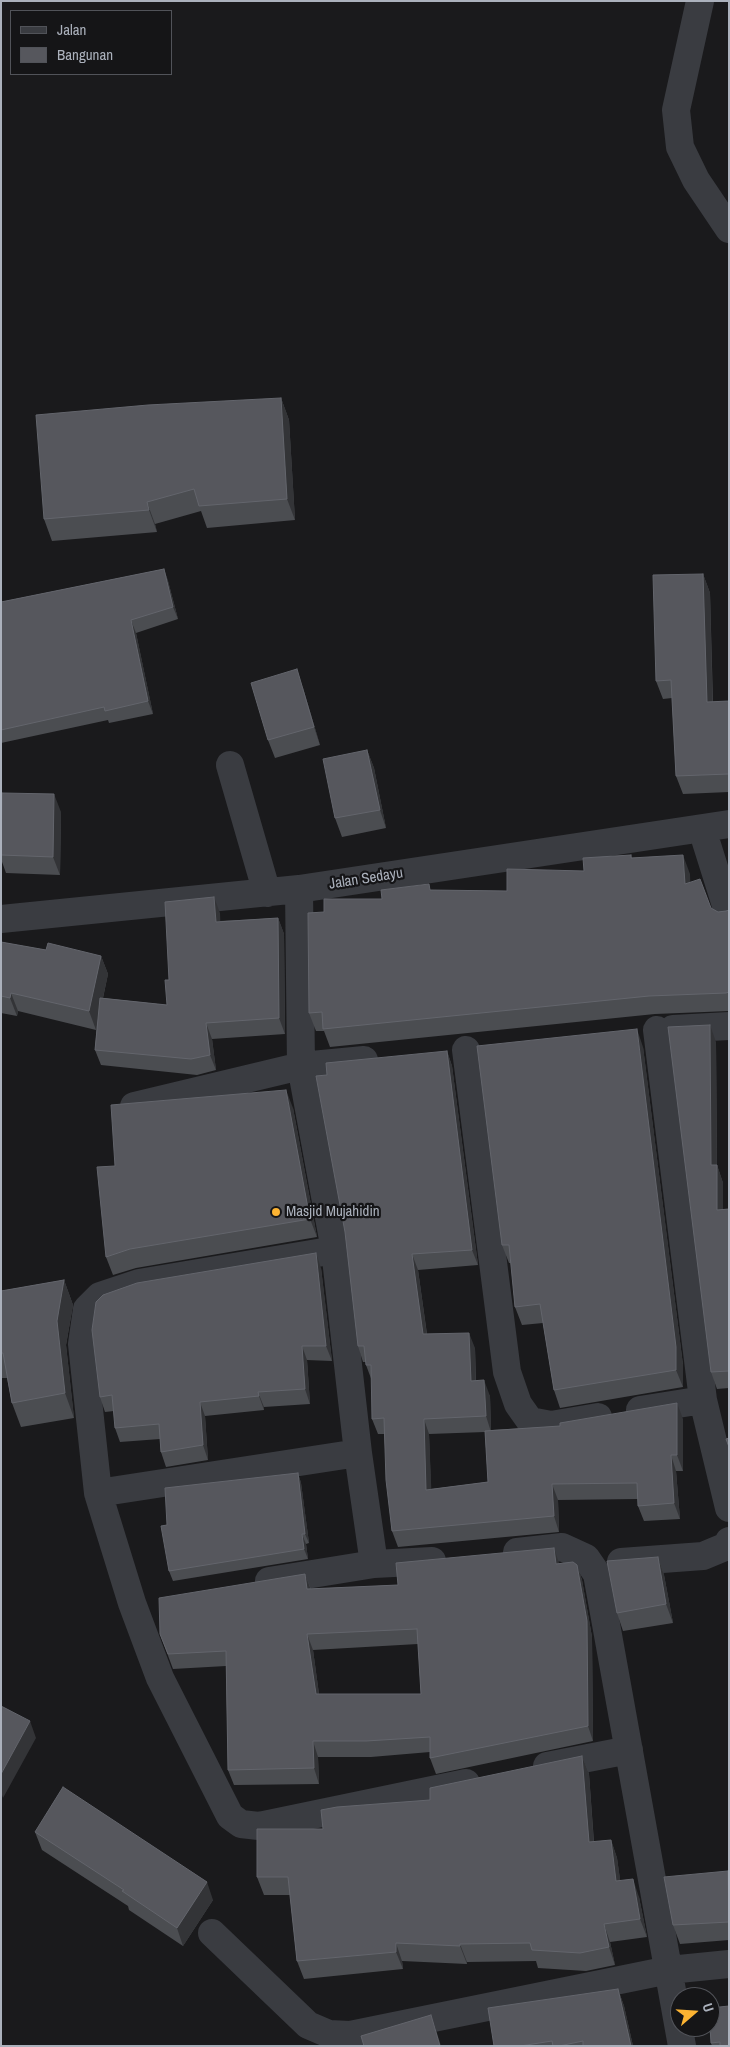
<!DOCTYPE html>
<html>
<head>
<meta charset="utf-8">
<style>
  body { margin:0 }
  #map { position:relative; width:730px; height:2047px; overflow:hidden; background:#1a1a1c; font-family:"Archivo Narrow",sans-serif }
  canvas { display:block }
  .frame { position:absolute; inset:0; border:2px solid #abb1bc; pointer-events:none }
  .legend { position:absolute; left:10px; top:10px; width:162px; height:65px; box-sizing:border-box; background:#151517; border:1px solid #515359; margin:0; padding:6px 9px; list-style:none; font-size:15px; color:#abb1bc }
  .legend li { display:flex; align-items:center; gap:10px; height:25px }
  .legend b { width:25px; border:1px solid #515359 }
  .north { position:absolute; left:670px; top:1987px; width:50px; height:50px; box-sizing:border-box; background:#151517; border:1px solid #515359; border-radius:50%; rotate:71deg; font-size:14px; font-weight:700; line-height:20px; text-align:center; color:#abb1bc }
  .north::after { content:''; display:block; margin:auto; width:18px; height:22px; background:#fcb332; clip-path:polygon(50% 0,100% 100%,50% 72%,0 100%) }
</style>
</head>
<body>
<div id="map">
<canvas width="730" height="2047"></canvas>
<div class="frame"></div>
<ul class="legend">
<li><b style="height:6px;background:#3a3c41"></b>Jalan</li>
<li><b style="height:14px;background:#56575d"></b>Bangunan</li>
</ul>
<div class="north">U</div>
</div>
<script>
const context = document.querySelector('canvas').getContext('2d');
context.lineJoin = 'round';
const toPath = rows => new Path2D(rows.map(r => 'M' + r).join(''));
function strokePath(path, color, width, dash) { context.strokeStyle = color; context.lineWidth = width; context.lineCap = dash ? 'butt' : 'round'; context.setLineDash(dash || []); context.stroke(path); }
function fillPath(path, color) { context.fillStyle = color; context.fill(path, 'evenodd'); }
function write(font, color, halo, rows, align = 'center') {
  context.font = font + ' "Archivo Narrow",sans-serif'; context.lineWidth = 4.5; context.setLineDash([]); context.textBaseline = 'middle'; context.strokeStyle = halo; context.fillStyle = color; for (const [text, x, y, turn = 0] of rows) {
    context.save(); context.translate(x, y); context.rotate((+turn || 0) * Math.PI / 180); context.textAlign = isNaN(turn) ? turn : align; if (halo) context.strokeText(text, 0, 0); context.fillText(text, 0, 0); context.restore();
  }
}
strokePath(toPath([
  [700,1,676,110,680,147,696,180,729,229],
  [230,765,267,893],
  [702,829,729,915],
  [299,889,301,1066,335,1250,358,1453,374,1564],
  [1,919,299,889,729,824],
  [673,1029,729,1026],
  [466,1050,507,1372,518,1404,530,1421,551,1425,598,1417],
  [134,1106,301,1066,364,1060],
  [335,1250,139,1283,100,1296,87,1309,82,1344,98,1493,132,1603,160,1678,230,1816,241,1824,259,1826,466,1783],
  [703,1400,729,1508],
  [640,1410,703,1400,657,1030],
  [98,1493,358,1453],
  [517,1552,562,1547,586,1558,597,1574,682,2046],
  [621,1562,703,1556,727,1546,729,1541],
  [269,1581,374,1564,432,1561],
  [547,1766,629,1750],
  [212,1933,308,2025,329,2034,350,2035,669,1970,729,1964]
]), '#3a3c41', 28);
fillPath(toPath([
  [281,398,289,420,295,520,207,528,201,511,155,524,157,532,52,541,44,519],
  [164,569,168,581,178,619,136,633,153,714,109,723,108,720,1,743,1,602],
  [703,574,710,593,713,702,729,701,729,792,683,794,676,776,672,698,663,699,656,681],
  [303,688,320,745,275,758,268,740],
  [367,750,374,768,386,828,342,837,335,818],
  [2,793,61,812,60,875,6,873,1,859],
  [631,855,632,858,690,874,690,882,711,908,718,912,726,911,729,910,729,1011,655,1014,330,1047,324,1031,316,1031,309,1013,324,912,382,899,431,890,507,891,584,871],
  [220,913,220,921,278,918,284,934,285,1034,212,1039,216,1070,197,1075,101,1065,95,1050,97,1024,96,1030,18,1011,17,1016,1,1013,1,942,46,950,101,956,108,974,103,998,167,1005,169,980],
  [716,1042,717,1165,723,1183,723,1210,729,1209,729,1388,717,1389,711,1372],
  [643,1047,683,1365,683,1387,560,1408,554,1390,543,1323,522,1325,515,1307,511,1263,509,1263,502,1245],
  [447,1051,452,1066,478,1265,418,1270,427,1334,475,1348,476,1381,490,1396,491,1430,683,1419,683,1471,676,1471,680,1519,644,1521,638,1506,638,1499,558,1500,559,1532,398,1547,392,1531,384,1434,378,1434,372,1419,372,1381,366,1365,366,1362,363,1362,358,1346,327,1075],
  [485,1432,488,1482,431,1489,429,1434],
  [293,1108,317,1237,136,1268,113,1275,106,1257,115,1166],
  [321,1268,332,1361,307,1360,310,1404,264,1407,264,1410,205,1416,208,1460,166,1467,161,1452,160,1439,120,1442,115,1428,114,1411,105,1412,100,1397],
  [64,1280,73,1305,66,1345,74,1418,21,1427,12,1403,7,1378,1,1378,1,1291],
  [298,1473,301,1483,309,1543,306,1544,308,1559,173,1581,169,1571,167,1525],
  [658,1557,664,1575,673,1623,623,1631,617,1613],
  [560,1564,577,1565,582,1580,592,1637,593,1741,436,1774,430,1758,430,1752,371,1757,318,1757,319,1784,234,1785,228,1770,226,1666,173,1669,160,1634,305,1574,311,1589,398,1585],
  [418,1644,421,1694,319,1694,313,1650],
  [582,1756,589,1774,594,1842,611,1840,617,1858,620,1880,639,1897,647,1937,610,1942,615,1965,586,1971,538,1968,536,1961,467,1962,467,1964,402,1961,403,1969,304,1979,297,1961,290,1895,264,1895,257,1877,323,1829,430,1800],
  [35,1832,213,1900,183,1946,129,1910,128,1906,42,1850],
  [728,1871,729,1940,680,1944,673,1925],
  [618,1989,624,2006,633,2046,494,2046],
  [729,2006,729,2046,712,2046,711,2043]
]), '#4b4d51');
fillPath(toPath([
  [281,398,289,420,295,520,287,499],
  [147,502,155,524,157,532,149,510],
  [164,569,168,581,178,619,173,607],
  [703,574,710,593,713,720,707,702],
  [131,620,136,633,153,714,148,701],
  [297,669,303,688,320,745,314,727],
  [367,750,374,768,386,828,380,810],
  [54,794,61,812,60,875,53,857],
  [683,855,690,874,691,902,685,884],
  [214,897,220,913,221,937,216,922],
  [278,918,284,934,285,1034,279,1018],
  [101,956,108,974,96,1030,89,1011],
  [11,993,18,1011,17,1016,10,998],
  [206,1023,212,1039,216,1070,210,1055],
  [710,1025,716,1042,717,1182,717,1165,723,1183,723,1228,717,1210,711,1165],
  [637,1029,643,1047,683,1365,683,1387,676,1370],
  [447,1051,452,1066,478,1265,472,1250],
  [286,1090,293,1108,317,1237,310,1219],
  [316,1253,321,1268,332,1361,326,1346],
  [412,1254,418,1270,429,1350,423,1334],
  [64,1280,73,1305,66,1345,74,1418,65,1393,57,1321],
  [469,1333,475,1348,476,1397,471,1381],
  [302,1346,307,1360,310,1404,305,1389],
  [484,1380,490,1396,491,1432,486,1416],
  [258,1392,264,1407,264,1410,259,1396],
  [200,1402,205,1416,208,1460,203,1445],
  [677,1403,683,1419,683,1471,677,1455],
  [424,1419,429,1434,432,1505,426,1490],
  [671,1455,676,1471,680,1519,674,1503],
  [298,1473,301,1483,309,1543,305,1534],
  [552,1484,558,1500,559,1532,554,1516],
  [302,1534,306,1544,308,1559,304,1549],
  [554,1548,559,1563,562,1580,556,1564],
  [658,1557,664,1575,673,1623,666,1604],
  [577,1565,582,1580,592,1637,593,1741,588,1726],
  [305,1574,311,1590,307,1589],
  [307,1634,313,1650,321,1709,316,1694],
  [30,1721,36,1738,3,1798,1,1792,1,1774],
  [313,1741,318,1757,319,1784,314,1768],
  [582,1756,589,1774,595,1860,589,1842],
  [611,1840,617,1858,623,1899,616,1881],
  [633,1879,639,1897,647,1937,640,1919],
  [207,1882,213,1900,183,1946,177,1928],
  [604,1924,610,1942,615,1965,609,1947],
  [396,1943,402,1961,403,1969,396,1952],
  [460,1944,467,1962,467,1964,460,1946],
  [618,1989,624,2006,633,2046,631,2046],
  [431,2015,437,2033,441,2046,440,2046]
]), '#333437');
const building = toPath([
  [281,398,287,499,199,506,194,489,147,502,149,510,44,519,36,415,148,405,281,398],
  [164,569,173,607,131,620,148,701,105,711,104,707,1,730,1,602,164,569],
  [703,574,707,702,729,701,729,774,676,776,671,680,656,681,653,575,703,574],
  [297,669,314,727,268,740,251,683,297,669],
  [367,750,380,810,335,818,323,759,367,750],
  [2,793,54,794,53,857,1,855,2,793],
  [631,855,631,858,683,855,685,884,700,879,711,908,718,912,726,911,729,910,729,992,726,993,649,996,323,1029,322,1012,309,1013,308,913,324,912,324,899,382,899,381,890,429,884,430,890,507,891,507,869,584,871,583,858,631,855],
  [214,897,216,922,278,918,279,1018,206,1023,210,1055,191,1059,95,1050,100,998,167,1005,165,980,169,980,165,902,214,897],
  [1,942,46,950,48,943,101,956,89,1011,11,993,10,998,1,996,1,942],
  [710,1025,711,1165,717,1165,717,1210,729,1209,729,1371,711,1372,668,1027,710,1025],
  [637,1029,676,1347,676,1370,554,1390,540,1304,515,1307,509,1245,502,1245,477,1046,637,1029],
  [447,1051,472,1250,412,1254,423,1334,469,1333,471,1381,484,1380,486,1416,424,1419,426,1490,488,1482,485,1431,560,1426,560,1423,677,1403,677,1455,671,1455,674,1503,638,1506,637,1483,552,1484,554,1516,392,1531,386,1480,384,1418,372,1419,371,1365,366,1365,364,1346,358,1346,345,1232,316,1076,327,1075,326,1063,447,1051],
  [286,1090,310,1219,130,1249,106,1257,97,1167,115,1166,111,1105,286,1090],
  [316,1253,326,1346,302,1346,305,1389,258,1392,259,1396,200,1402,203,1445,161,1452,159,1424,115,1428,112,1395,100,1397,92,1330,96,1302,103,1295,137,1283,316,1253],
  [64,1280,57,1321,65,1393,12,1403,3,1353,1,1353,1,1291,64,1280],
  [729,1438,729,1447,726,1439,729,1438],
  [298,1473,305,1534,302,1534,304,1549,169,1571,161,1526,167,1525,165,1488,298,1473],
  [554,1548,556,1564,573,1562,577,1565,587,1621,588,1726,430,1758,430,1737,366,1741,313,1741,314,1768,228,1770,226,1651,168,1654,160,1634,159,1598,305,1574,307,1589,398,1585,396,1563,554,1548],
  [417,1629,421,1694,316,1694,307,1634,417,1629],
  [658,1557,666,1604,617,1613,607,1561,658,1557],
  [1,1706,30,1721,1,1774,1,1706],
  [582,1756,589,1842,611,1840,616,1881,633,1879,640,1919,604,1924,609,1947,580,1953,532,1950,530,1943,460,1944,460,1946,396,1943,396,1952,297,1961,288,1877,257,1877,257,1829,323,1829,321,1810,337,1807,430,1800,430,1788,582,1756],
  [63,1787,207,1882,177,1928,122,1891,124,1890,35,1832,63,1787],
  [728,1871,729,1922,673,1925,664,1877,728,1871],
  [618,1989,631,2046,583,2046,583,2041,559,2046,553,2046,552,2041,520,2046,494,2046,488,2008,618,1989],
  [729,2006,729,2046,720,2046,720,2042,711,2043,710,2027,710,2008,729,2006],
  [431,2015,440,2046,364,2046,361,2036,431,2015]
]);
fillPath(building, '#56575d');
strokePath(building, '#63656c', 1);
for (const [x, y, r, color] of [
  [276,1212,5,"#fcb332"]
]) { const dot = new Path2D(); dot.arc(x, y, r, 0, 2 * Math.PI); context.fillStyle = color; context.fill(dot); strokePath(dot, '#151517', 2); }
write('15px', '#abb1bc', '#151517', [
  ["Jalan Sedayu",366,879,-9]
]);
write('15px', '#abb1bc', '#151517', [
  ["Masjid Mujahidin",286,1212]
], 'left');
</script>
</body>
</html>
